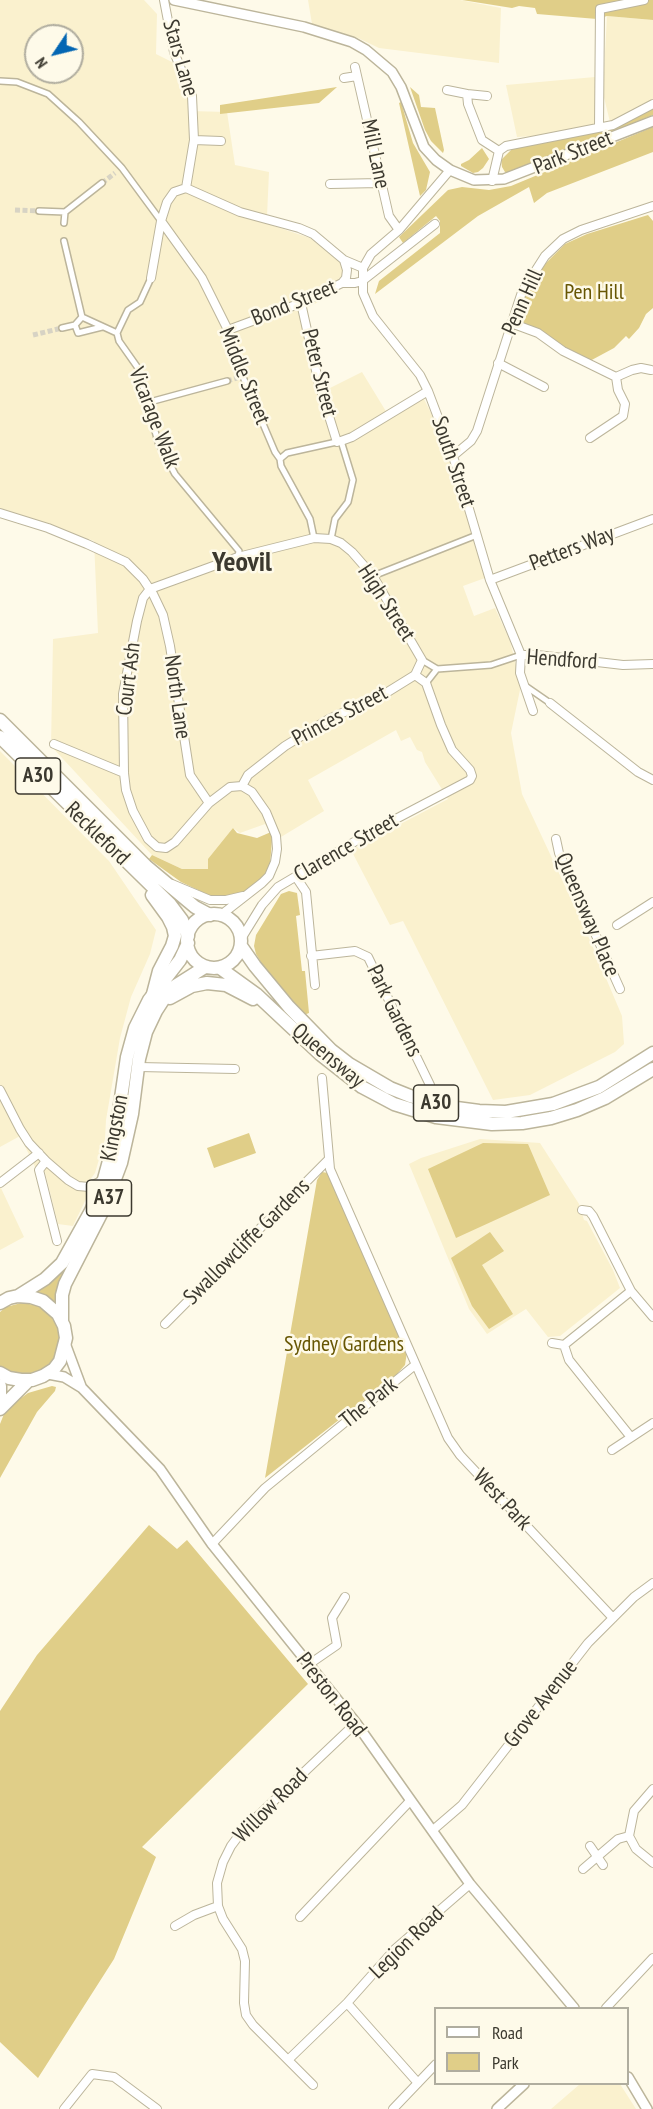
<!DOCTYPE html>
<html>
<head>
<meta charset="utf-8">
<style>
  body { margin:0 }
  #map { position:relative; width:653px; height:2109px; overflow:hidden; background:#fefae9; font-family:"PT Sans Narrow",sans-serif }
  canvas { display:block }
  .legend { position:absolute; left:434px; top:2007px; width:195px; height:78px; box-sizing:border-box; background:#fefae9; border:2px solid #b0ad9f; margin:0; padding:8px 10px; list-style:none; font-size:18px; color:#3c392f }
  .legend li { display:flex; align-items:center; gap:12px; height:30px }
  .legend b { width:30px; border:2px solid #b0ad9f }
  .north { position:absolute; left:24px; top:24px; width:60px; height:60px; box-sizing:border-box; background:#fefae9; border:2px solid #b0ad9f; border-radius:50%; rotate:235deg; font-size:16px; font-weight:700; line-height:24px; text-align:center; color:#3c392f }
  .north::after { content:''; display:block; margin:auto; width:21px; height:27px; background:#0366b3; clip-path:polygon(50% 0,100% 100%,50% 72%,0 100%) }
</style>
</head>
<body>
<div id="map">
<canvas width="653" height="2109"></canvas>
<ul class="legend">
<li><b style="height:8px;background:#fff"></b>Road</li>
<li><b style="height:16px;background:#e0ce88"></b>Park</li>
</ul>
<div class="north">N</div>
</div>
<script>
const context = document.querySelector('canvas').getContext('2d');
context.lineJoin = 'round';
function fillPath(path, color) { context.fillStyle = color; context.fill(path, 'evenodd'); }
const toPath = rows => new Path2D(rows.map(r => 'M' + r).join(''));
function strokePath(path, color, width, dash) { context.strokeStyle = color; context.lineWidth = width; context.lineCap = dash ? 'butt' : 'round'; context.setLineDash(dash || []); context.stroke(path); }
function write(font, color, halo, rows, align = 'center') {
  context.font = font + ' "PT Sans Narrow",sans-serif'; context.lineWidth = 5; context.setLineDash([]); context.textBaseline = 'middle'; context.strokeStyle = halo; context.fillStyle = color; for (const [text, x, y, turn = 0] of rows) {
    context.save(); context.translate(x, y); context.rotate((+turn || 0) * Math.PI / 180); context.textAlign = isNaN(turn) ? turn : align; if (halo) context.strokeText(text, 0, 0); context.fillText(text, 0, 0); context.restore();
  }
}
fillPath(toPath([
  [0,0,144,0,157,14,156,54,184,68,190,111,227,112,235,165,269,172,267,216,268,224,310,238,340,262,344,275,333,294,307,308,324,391,362,372,387,413,421,393,436,423,455,477,485,578,463,586,474,616,495,608,510,641,521,685,511,733,522,794,586,931,622,1016,624,1044,615,1052,530,1095,493,1100,403,921,390,925,351,850,448,799,425,762,422,752,417,750,410,737,401,741,396,730,308,780,324,811,276,840,265,824,240,833,233,828,208,869,182,869,152,855,51,746,53,639,98,633,94,541,0,508],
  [36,36,72,36,72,72,36,72],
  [308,0,460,0,501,8,499,63,379,48,358,38,312,24],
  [607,16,653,20,653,102,610,122,600,81,602,74,604,72],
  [595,77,595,124,535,136,517,137,506,85],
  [0,751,109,861,156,930,150,954,131,997,120,1038,106,1120,105,1139,95,1173,87,1184,86,1199,73,1226,58,1224,45,1172,38,1173,20,1136,0,1147],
  [480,1139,540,1143,579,1204,584,1220,587,1221,613,1270,620,1288,560,1336,548,1337,526,1309,487,1334,469,1309,409,1164,421,1158],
  [0,1186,24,1237,0,1250],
  [580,2084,620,2084,636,2109,551,2109]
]), '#faf1ce');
fillPath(toPath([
  [462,0,653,0,653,20,607,16,597,19,537,14,535,8,519,6,512,8],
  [337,87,319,103,220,114,220,105],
  [410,87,419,95,421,107,435,108,444,150,443,153,431,141,425,130],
  [401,102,413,143,430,172,426,190,420,196,399,103],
  [653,108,653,115,510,173,505,172,502,167,501,160,512,149,613,127],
  [653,127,653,152,547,193,534,203,529,187,478,216,375,294,379,281,440,233,440,221,436,216,403,243,399,237,448,190,462,187,489,190,511,186],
  [482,148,489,159,483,168,478,172,473,173,461,166,461,164,469,160],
  [648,215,653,221,653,308,646,314,639,328,629,339,626,336,614,348,588,362,555,343,539,329,523,323,519,319,517,314,521,302,530,284,547,262,565,244,587,234],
  [233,828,237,833,257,838,271,832,272,840,270,865,265,874,258,882,243,893,224,897,211,896,181,882,149,859,152,855,182,869,208,869,208,859],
  [289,891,297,893,300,915,296,916,302,971,305,971,309,1013,304,1015,262,964,256,954,254,946,256,935,281,894],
  [249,1133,256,1153,214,1168,207,1148],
  [483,1143,528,1144,550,1195,456,1238,428,1169],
  [322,1172,328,1173,407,1352,405,1365,396,1375,265,1478,317,1180],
  [490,1232,504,1251,482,1265,513,1314,489,1329,472,1306,451,1258],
  [61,1271,64,1273,57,1301,55,1302,38,1292,37,1291],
  [21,1303,36,1305,51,1316,59,1330,60,1338,57,1354,47,1367,40,1372,24,1375,12,1373,0,1366,0,1312,6,1307],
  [52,1386,56,1387,55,1391,37,1412,0,1478,0,1424,6,1409,28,1393],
  [149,1525,177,1549,187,1540,308,1684,142,1847,156,1857,114,1959,38,2078,0,2042,0,1711,37,1655]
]), '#e0ce88');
strokePath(toPath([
  [102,183,115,173],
  [15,210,39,211],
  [33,335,62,328],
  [227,381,237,378]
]), '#d7d3c4', 5, [5, 2.5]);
const pedestrian = toPath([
  [0,81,17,82,48,94,79,122,122,168,161,221],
  [39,211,65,212,102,183],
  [64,223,65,212],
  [64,241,82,317,117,333],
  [82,317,75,325,78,333,102,327],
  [62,328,75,325],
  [228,330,243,377,275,452,280,459,281,466,310,519,314,538],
  [117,333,119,341,138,368,158,442,175,474,239,551,238,557],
  [117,333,128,310,140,302,151,278],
  [146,403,227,381],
  [280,459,287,453,341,441,353,480,348,502,335,519,331,539],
  [373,576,477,535],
  [422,660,437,669],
  [437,669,491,665,521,655],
  [426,683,437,669],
  [524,685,550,703]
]);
const minor = toPath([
  [164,0,174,52,192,96,194,140,186,188],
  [355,67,389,216,399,230],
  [344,78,357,76],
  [447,90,467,94,468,104,482,140,499,151],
  [467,94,487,96],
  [599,127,600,9,644,0],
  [194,140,221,141],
  [450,170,399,230,371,254,363,268,363,293,373,316,420,375,428,391,456,465,490,580,521,655],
  [492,181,499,151,506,146,613,125,653,104],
  [330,184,380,183],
  [186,188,174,192,167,202,161,221,202,278,228,330,301,303,342,283,355,283,362,281,435,224],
  [186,188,240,212,299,228,313,234,344,260,363,268],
  [151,278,161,221],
  [342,283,346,278,347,270,344,260],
  [301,303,319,384,337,442],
  [511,323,538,333,563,351,616,377,618,390,625,404,623,416,590,438],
  [498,363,544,387],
  [616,377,632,370,641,368,651,370],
  [341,441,352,437,428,391],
  [453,456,471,441,477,431,518,304,522,292,545,256,563,239,581,230,653,206],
  [0,513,48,528,87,544,126,562,143,579,153,594,163,615,170,646,190,775,209,803],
  [490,580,653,519],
  [150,589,143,598,137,621,123,694,124,773,126,790,133,811,148,839,157,847,166,848,175,842,209,803,230,787,242,786],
  [150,589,238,557,314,538,331,539,341,543,352,552,373,576,422,660,415,675],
  [521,655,537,655,623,665,653,664],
  [521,655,520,673,533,711],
  [550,703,638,772,653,780],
  [54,744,124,773],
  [242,786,248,775,285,746,329,719,386,693,415,675],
  [556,839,559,853,620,989],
  [296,877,306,892,315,985],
  [172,884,210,900,226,900,243,896],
  [221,915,262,883,269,876,275,862,277,849,276,836,266,812,252,792,242,786],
  [617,925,653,902],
  [241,939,262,905,278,887,371,832,470,780,472,776,470,770,452,750,441,725,426,683,415,675],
  [311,956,355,951,368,957,430,1085],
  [139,1067,235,1069],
  [322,1078,330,1169,448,1438,460,1455,613,1618],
  [0,1090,20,1129,29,1143,46,1161,39,1170,57,1241],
  [46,1161,68,1180,78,1186,89,1187,103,1180],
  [0,1183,39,1153],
  [582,1210,589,1211,593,1216,631,1291,653,1317],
  [165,1324,329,1159],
  [552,1343,564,1345],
  [564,1345,569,1360,630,1436],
  [564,1345,631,1291],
  [612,1450,653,1423],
  [212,1544,265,1488,415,1365],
  [308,1665,337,1645,332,1618,345,1597],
  [653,1789,634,1811,629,1836,636,1849,653,1863],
  [433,1830,462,1805,588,1643,634,1597,653,1583],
  [590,1846,603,1865],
  [583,1869,618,1839,629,1836],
  [300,1917,410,1801],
  [175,1926,194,1915,218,1906],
  [347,2003,418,2083],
  [606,2008,653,1958],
  [288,2060,347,2003,395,1949,470,1884],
  [313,2085,253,2025,246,2015,244,2003,245,1961,242,1949,223,1919,218,1906,217,1883,223,1862,231,1846,243,1830,356,1723],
  [64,2109,92,2074,114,2077,157,2109],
  [393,2109,436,2064]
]);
const tertiary = toPath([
  [174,0,304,27,352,42,366,50,392,72,401,87,424,147,436,160,450,170,474,180,504,179,653,121],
  [65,1343,81,1386],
  [48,1374,64,1377,82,1388,160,1469,212,1544,356,1723,470,1884,574,2008],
  [628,2077,647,2109],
  [497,2109,524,2084]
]);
const primary = toPath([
  [0,720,146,866,195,907,210,915],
  [0,737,170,904,182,920,188,936],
  [152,895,168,917,173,927,175,936,172,946,159,971,153,994]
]);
const trunk = toPath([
  '187 941a27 27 0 1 1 54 0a27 27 0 1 1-54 0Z',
  [241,946,255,966,289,1007,331,1050,349,1064,390,1088,410,1096,449,1107,479,1111,506,1112,553,1104,599,1087,653,1053],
  [220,968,256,994,320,1054,362,1087,394,1104,436,1117,492,1124,522,1123,551,1118,577,1110,605,1098,653,1069],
  [170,998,192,986,207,983,226,985,253,999],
  [18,1296,45,1279,62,1263,91,1211,104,1179,115,1139,127,1057,135,1028,149,1000,180,960,188,943],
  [0,1303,9,1298,18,1296,31,1297,43,1301,58,1314,64,1326,66,1338,60,1361,54,1369,43,1376,32,1380,21,1380,9,1378,0,1373],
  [62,1321,62,1295,65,1284,105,1206,121,1163,132,1114,139,1059,146,1032,156,1011,167,994,175,986,205,967],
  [0,1386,0,1399],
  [0,1409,29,1380]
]);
strokePath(pedestrian, '#bcb59b', 8);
strokePath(minor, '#bcb59b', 10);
strokePath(tertiary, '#bcb59b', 12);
strokePath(primary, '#bcb59b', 15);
strokePath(trunk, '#bcb59b', 15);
strokePath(pedestrian, '#fff', 5);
strokePath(minor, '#fff', 8);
strokePath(tertiary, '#fff', 9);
strokePath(primary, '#fff', 12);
strokePath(trunk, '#fff', 12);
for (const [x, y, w] of [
  [38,776,45],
  [436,1103,45],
  [109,1198,45]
]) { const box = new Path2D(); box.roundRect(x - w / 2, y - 18, w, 36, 4.5); context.fillStyle = '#fefae9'; context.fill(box); strokePath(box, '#3c392f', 1.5); }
write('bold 21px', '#3c392f', null, [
  ["A30",38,776],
  ["A30",436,1103],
  ["A37",109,1198]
]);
write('22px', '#3c392f', '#fefae9', [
  ["Stars Lane",180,58,74],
  ["Park Street",573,153,-22],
  ["Mill Lane",375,154,78],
  ["Penn Hill",523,302,-66],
  ["Bond Street",294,303,-22],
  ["Peter Street",319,373,76],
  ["Middle Street",244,376,68],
  ["Vicarage Walk",154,418,69],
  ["South Street",453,462,71],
  ["Petters Way",572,549,-21],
  ["High Street",386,603,57],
  ["Hendford",562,660,4],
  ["Court Ash",129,679,-83],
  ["North Lane",177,697,82],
  ["Princes Street",340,716,-28],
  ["Reckleford",97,834,44],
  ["Clarence Street",346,848,-30],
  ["Queensway Place",587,915,67],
  ["Park Gardens",394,1011,64],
  ["Queensway",328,1056,40],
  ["Kingston",115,1128,-79],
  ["Swallowcliffe Gardens",247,1242,-45],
  ["The Park",369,1403,-39],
  ["West Park",502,1500,47],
  ["Preston Road",331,1695,52],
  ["Grove Avenue",541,1704,-52],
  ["Willow Road",271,1806,-45],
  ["Legion Road",407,1943,-44]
]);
write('22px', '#675603', '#fefae9', [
  ["Pen Hill",594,293],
  ["Sydney Gardens",344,1345]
]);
write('bold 28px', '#3c392f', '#fefae9', [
  ["Yeovil",242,563]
]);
</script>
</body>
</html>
